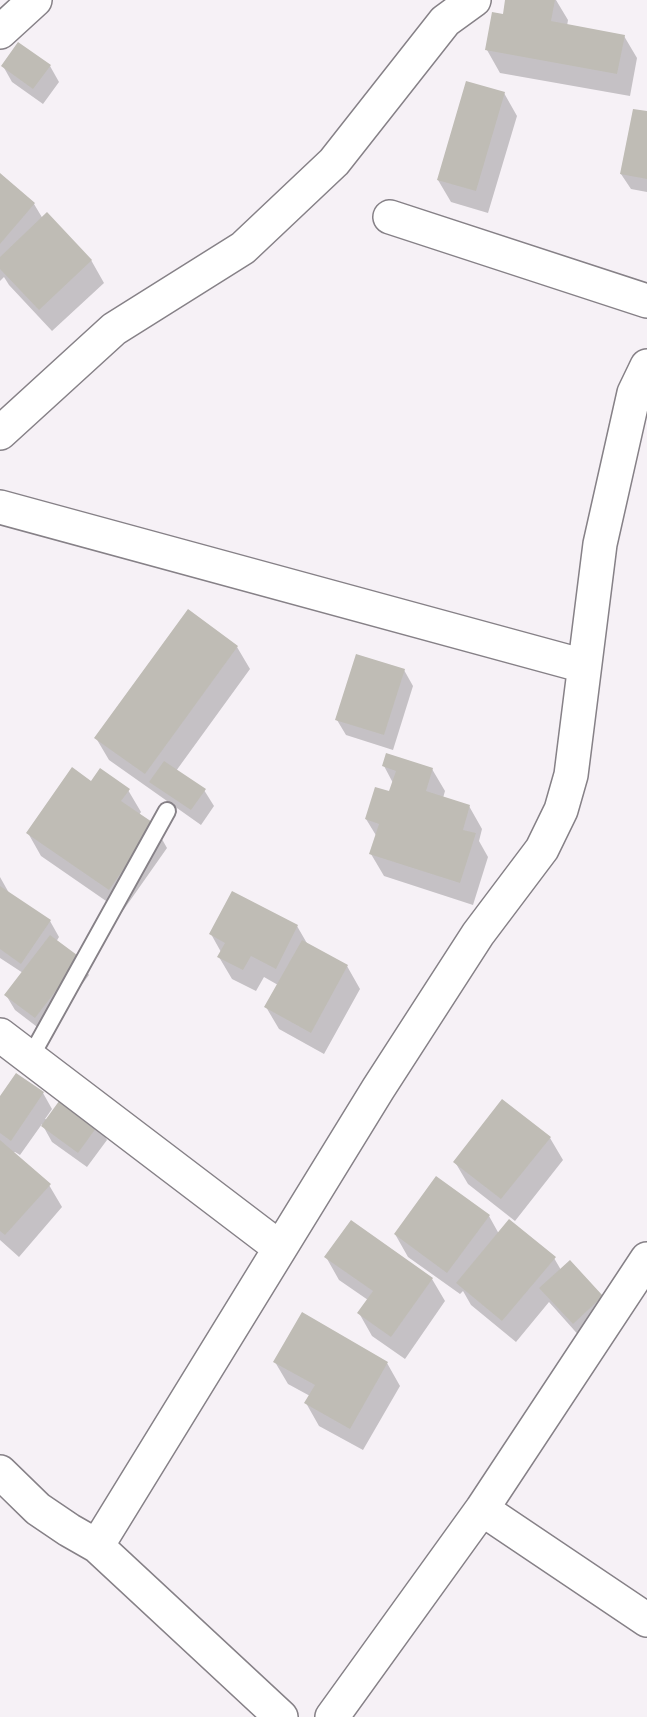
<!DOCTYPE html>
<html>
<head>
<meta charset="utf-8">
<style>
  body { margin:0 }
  canvas { display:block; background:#f6f1f6 }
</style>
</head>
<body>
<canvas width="647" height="1717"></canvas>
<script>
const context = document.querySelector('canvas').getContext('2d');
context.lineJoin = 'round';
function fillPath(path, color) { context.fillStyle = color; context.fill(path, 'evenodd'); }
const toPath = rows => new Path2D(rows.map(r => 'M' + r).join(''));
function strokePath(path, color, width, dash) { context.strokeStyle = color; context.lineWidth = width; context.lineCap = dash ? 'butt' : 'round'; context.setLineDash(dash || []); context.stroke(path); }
fillPath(toPath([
  [507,0,556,0,568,20,567,26,624,36,637,58,630,96,500,73,487,50,504,16],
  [3,66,50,66,59,82,43,104,12,82],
  [504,93,517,116,488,213,451,202,438,180],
  [647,113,647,192,631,189,621,174],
  [0,175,34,204,43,219,91,260,104,283,52,331,9,285,4,277,0,281],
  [237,647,250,669,176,771,204,790,214,806,201,825,109,760,96,738],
  [404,670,413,686,393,750,346,735,337,720],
  [384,766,432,769,445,791,443,798,469,806,482,829,479,841,488,857,473,905,384,876,371,854,377,837,366,819,390,793,393,783],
  [92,783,128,790,141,812,139,815,154,825,167,848,122,912,41,856,28,833],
  [0,877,9,893,50,921,59,937,56,942,80,959,89,975,45,1033,15,1010,6,995,23,973,0,958],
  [297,926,308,945,347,966,360,989,324,1054,279,1029,266,1007,278,985,264,977,256,991,232,979,219,957,221,952,211,934],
  [43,1093,52,1109,45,1119,98,1125,107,1140,87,1167,52,1142,42,1124,20,1155,15,1152,13,1153,49,1185,62,1207,19,1257,0,1240,0,1099],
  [550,1138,563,1160,515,1221,468,1184,455,1162],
  [489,1216,499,1234,554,1258,561,1270,602,1297,611,1313,582,1339,549,1302,516,1342,471,1305,463,1291,460,1294,408,1257,395,1234],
  [326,1257,432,1279,445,1301,405,1359,372,1336,359,1313,368,1300,339,1280],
  [302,1314,387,1363,400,1386,363,1450,319,1426,306,1403,310,1396,288,1384,275,1362]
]), '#0003');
fillPath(toPath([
  [505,0,555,0,551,21,625,35,617,74,485,50,492,12,503,14],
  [18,42,51,65,33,89,1,66],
  [466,81,505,92,476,191,437,180],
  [633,109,647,111,647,179,620,174],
  [0,173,35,203,0,244],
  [47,212,92,260,39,310,0,269,0,257],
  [188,609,238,646,145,774,94,738],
  [356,654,405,669,384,735,335,720],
  [386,753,433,768,426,791,470,805,463,830,476,833,460,883,369,854,379,824,365,819,375,787,389,791,396,771,382,766],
  [164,761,206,789,191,810,149,782],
  [72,767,91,781,100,768,130,789,121,801,155,824,109,890,26,833],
  [0,886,51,920,21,964,0,949],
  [232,891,298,925,276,969,251,956,243,970,217,957,225,943,209,934],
  [50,935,81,958,35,1018,4,995],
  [302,940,348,965,311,1033,264,1007],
  [16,1073,44,1092,11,1141,0,1133,0,1096],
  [62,1097,99,1124,78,1153,41,1126],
  [502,1099,551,1137,501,1199,453,1162],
  [0,1140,51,1184,5,1235,0,1231],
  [436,1176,490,1215,447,1273,394,1234],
  [509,1219,556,1257,502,1321,456,1283],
  [351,1220,433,1278,391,1337,357,1313,373,1291,324,1257],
  [570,1260,603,1296,573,1324,539,1288],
  [302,1312,388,1362,350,1429,304,1403,315,1385,273,1362]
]), '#bfbcb5');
const service = toPath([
  [30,1058,167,811]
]);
const minor = toPath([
  [0,32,35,0],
  [390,217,647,301],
  [0,433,114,329,243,248,334,162,445,21,474,0],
  [0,507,584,666],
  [0,1035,280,1248],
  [0,1472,38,1509,69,1530,97,1546,281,1717],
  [482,1509,647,1620],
  [97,1546,378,1089,478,934,542,849,561,810,571,775,600,544,634,393,647,366],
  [332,1717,482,1509,647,1259]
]);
strokePath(service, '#868187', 20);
strokePath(minor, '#868187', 36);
strokePath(service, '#fff', 16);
strokePath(minor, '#fff', 33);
</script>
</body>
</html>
